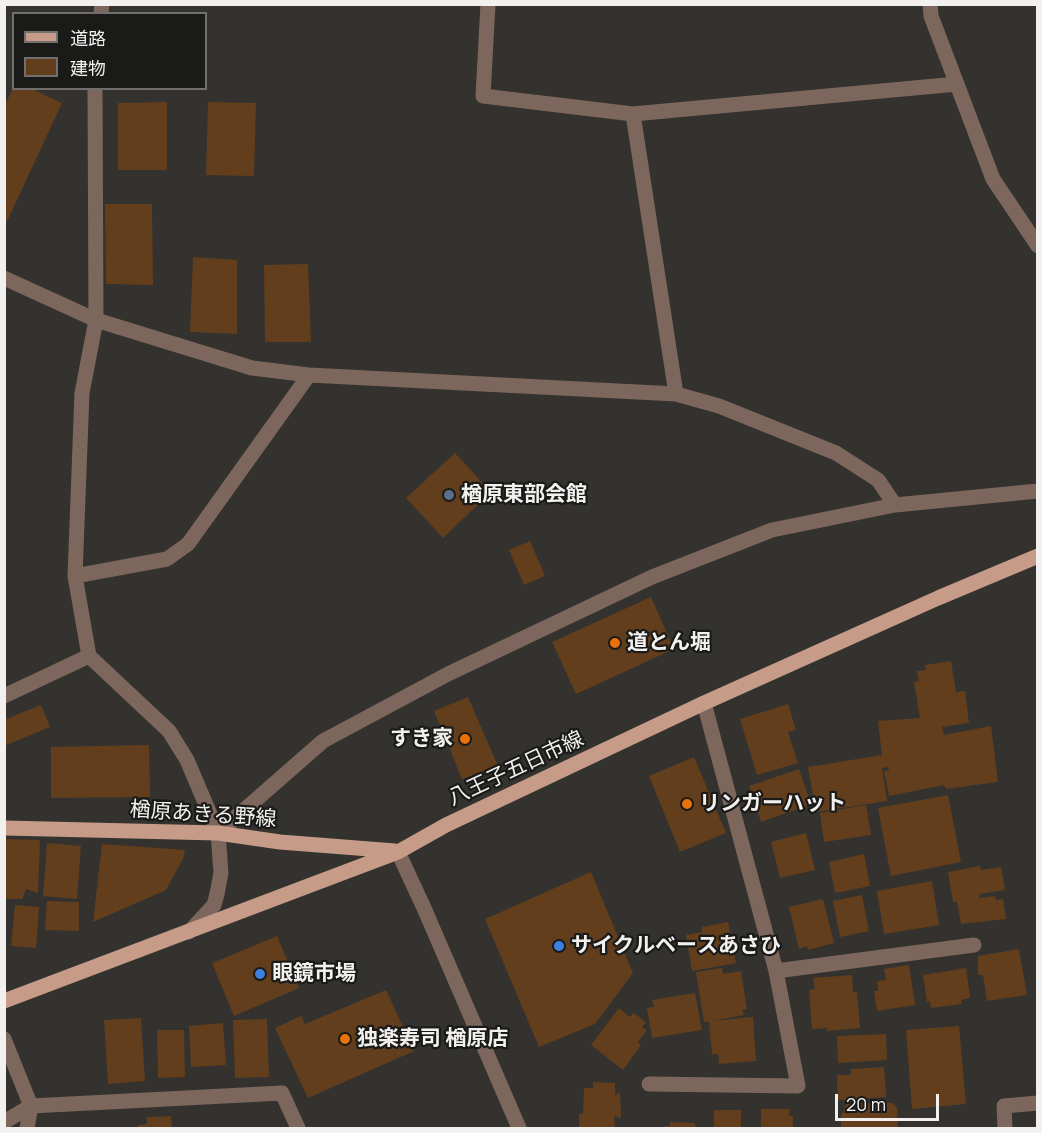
<!DOCTYPE html>
<html>
<head>
<meta charset="utf-8">
<style>
  body { margin:0 }
  #map { position:relative; width:1042px; height:1133px; overflow:hidden; background:#33322f; font-family:Manrope,"Noto Sans JP",sans-serif }
  canvas { display:block }
  .frame { position:absolute; inset:0; border:6px solid #f3f1f0; pointer-events:none }
  .legend { position:absolute; left:12px; top:12px; width:195px; height:78px; box-sizing:border-box; background:#1a1a18; border:2px solid #71706e; margin:0; padding:8px 10px; list-style:none; font-size:18px; color:#f3f1f0 }
  .legend li { display:flex; align-items:center; gap:12px; height:30px }
  .legend b { width:30px; border:2px solid #71706e }
  .scale { position:absolute; left:835px; top:1094px; width:104px; height:27px; box-sizing:border-box; border:3px solid #f3f1f0; border-top:0; padding-left:8px; font-size:18px; line-height:21px; white-space:nowrap; color:#f3f1f0; -webkit-text-stroke:4px #1a1a18; paint-order:stroke }
</style>
</head>
<body>
<div id="map">
<canvas width="1042" height="1133"></canvas>
<div class="frame"></div>
<ul class="legend">
<li><b style="height:8px;background:#c69b87"></b>道路</li>
<li><b style="height:16px;background:#623e1c"></b>建物</li>
</ul>
<div class="scale">20 m</div>
</div>
<script>
const context = document.querySelector('canvas').getContext('2d');
context.lineJoin = 'round';
function fillPath(path, color) { context.fillStyle = color; context.fill(path, 'evenodd'); }
const toPath = rows => new Path2D(rows.map(r => 'M' + r).join(''));
function strokePath(path, color, width, dash) { context.strokeStyle = color; context.lineWidth = width; context.lineCap = dash ? 'butt' : 'round'; context.setLineDash(dash || []); context.stroke(path); }
function write(font, color, halo, rows, align = 'center') {
  context.font = font + ' Manrope,"Noto Sans JP",sans-serif'; context.lineWidth = 4.5; context.setLineDash([]); context.textBaseline = 'middle'; context.strokeStyle = halo; context.fillStyle = color; for (const [text, x, y, turn = 0] of rows) {
    context.save(); context.translate(x, y); context.rotate((+turn || 0) * Math.PI / 180); context.textAlign = isNaN(turn) ? turn : align; if (halo) context.strokeText(text, 0, 0); context.fillText(text, 0, 0); context.restore();
  }
}
fillPath(toPath([
  [13,88,30,88,62,103,4,228,4,107],
  [167,102,167,170,118,170,118,103],
  [208,102,256,103,254,176,206,175],
  [105,204,152,204,153,285,106,284],
  [193,257,237,260,237,334,190,332],
  [308,264,311,342,265,342,264,265],
  [455,453,491,492,443,538,406,498],
  [530,541,545,576,524,585,509,550],
  [651,597,674,649,576,694,552,642],
  [951,661,956,692,965,691,969,723,942,727,944,735,991,726,998,782,946,789,944,785,889,796,884,771,889,770,888,767,882,768,887,801,816,812,808,767,882,755,878,721,920,718,914,682,919,681,917,671,926,670,925,665],
  [468,697,498,766,462,779,434,711],
  [788,704,796,730,788,732,798,763,757,775,740,719],
  [41,705,50,727,4,746,4,720],
  [149,745,150,797,51,798,51,747],
  [694,757,726,833,680,852,649,776],
  [799,769,811,804,761,822,749,786],
  [948,795,961,862,891,876,878,808],
  [866,805,871,835,824,842,820,813],
  [806,833,815,870,780,878,771,842],
  [4,839,40,840,38,893,26,889,22,899,4,899],
  [47,843,81,846,77,899,43,896],
  [102,844,185,850,183,859,166,890,93,922],
  [864,854,870,886,835,893,829,862],
  [980,866,981,870,1001,867,1005,890,980,894,979,898,995,896,996,900,1003,899,1006,919,961,924,957,902,953,902,948,872],
  [591,872,633,973,595,1024,539,1047,485,919],
  [932,881,939,925,884,934,877,891],
  [862,895,869,931,840,937,833,901],
  [823,899,834,943,808,950,807,946,799,949,789,907],
  [47,901,79,902,79,931,45,930],
  [15,905,39,907,36,948,11,946],
  [728,922,736,963,692,971,686,935,702,932,702,927],
  [277,936,299,988,234,1016,212,963],
  [1019,949,1027,995,987,1001,983,975,978,975,978,956],
  [909,965,915,1005,877,1011,874,991,878,991,877,981,886,980,884,969],
  [722,968,723,974,741,971,747,1009,742,1010,744,1015,712,1021,753,1017,756,1061,719,1064,718,1054,712,1054,709,1022,704,1022,696,972],
  [966,968,970,998,961,1000,962,1004,931,1008,930,1001,927,1002,923,975],
  [852,975,853,992,857,992,860,1028,827,1031,827,1028,812,1029,809,990,815,989,813,978],
  [386,990,414,1051,308,1098,275,1028,301,1016,305,1024],
  [695,993,702,1030,652,1038,647,1008,654,1007,652,1000],
  [619,1008,630,1017,634,1013,646,1022,642,1027,647,1030,638,1042,641,1045,623,1070,591,1045],
  [141,1018,145,1081,108,1084,104,1020],
  [267,1019,269,1077,235,1078,233,1020],
  [223,1023,226,1065,191,1067,189,1026],
  [959,1026,966,1104,912,1109,906,1030],
  [157,1030,184,1030,185,1077,158,1078],
  [886,1034,887,1060,838,1063,837,1036],
  [884,1067,886,1097,838,1100,837,1075,851,1075,851,1069],
  [593,1082,615,1083,615,1095,620,1093,621,1118,614,1116,615,1128,579,1128,579,1114,583,1113,584,1088,593,1088],
  [847,1103,893,1103,897,1108,898,1128,841,1128,841,1114,843,1113],
  [761,1109,789,1109,789,1116,793,1116,793,1128,761,1128],
  [714,1110,741,1110,741,1128,714,1128],
  [171,1116,172,1128,138,1128,138,1125,147,1124,147,1117],
  [670,1122,695,1123,695,1128,665,1128,665,1126,670,1126]
]), '#623e1c');
strokePath(toPath([
  [488,4,483,96,633,114],
  [930,4,931,16,993,179,1038,246],
  [101,14,102,4],
  [95,88,96,320,82,393,75,576,89,656,169,731,187,760,218,833,221,873,217,894,214,905,189,932],
  [4,278,96,320,252,368,309,375,676,394,719,406,836,453,878,480,895,505],
  [676,394,633,114,957,84],
  [75,576,167,559,188,544,309,375],
  [4,696,89,656],
  [218,833,323,741,448,674,652,577,772,530,895,505,1038,491],
  [398,852,424,908,519,1128],
  [776,971,974,945],
  [4,1039,31,1106,27,1128],
  [649,1084,798,1086,776,971,704,703],
  [4,1122,31,1106,282,1093,298,1128],
  [1005,1128,1004,1106,1038,1103]
]), '#7d675d', 15);
strokePath(toPath([
  [4,828,218,833,280,842,395,851],
  [4,1001,398,852,446,825,704,703,938,598,1038,556]
]), '#c69b87', 15);
for (const [x, y, r, color] of [
  [449,495,6,"#5c6f8a"],
  [615,643,6,"#e8710a"],
  [465,739,6,"#e8710a"],
  [687,804,6,"#e8710a"],
  [559,946,6,"#3f7fe0"],
  [260,974,6,"#3f7fe0"],
  [345,1039,6,"#e8710a"]
]) { const dot = new Path2D(); dot.arc(x, y, r, 0, 2 * Math.PI); context.fillStyle = color; context.fill(dot); strokePath(dot, '#1a1a18', 2); }
write('bold 21px', '#f3f1f0', '#1a1a18', [
  ["楢原東部会館",461,495],
  ["道とん堀",627,643],
  ["すき家",453,739,"right"],
  ["リンガーハット",699,804],
  ["サイクルベースあさひ",571,946],
  ["眼鏡市場",272,974],
  ["独楽寿司 楢原店",357,1039]
], 'left');
write('21px', '#f3f1f0', '#1a1a18', [
  ["八王子五日市線",516,769,-25],
  ["楢原あきる野線",203,815,4]
]);
</script>
</body>
</html>
